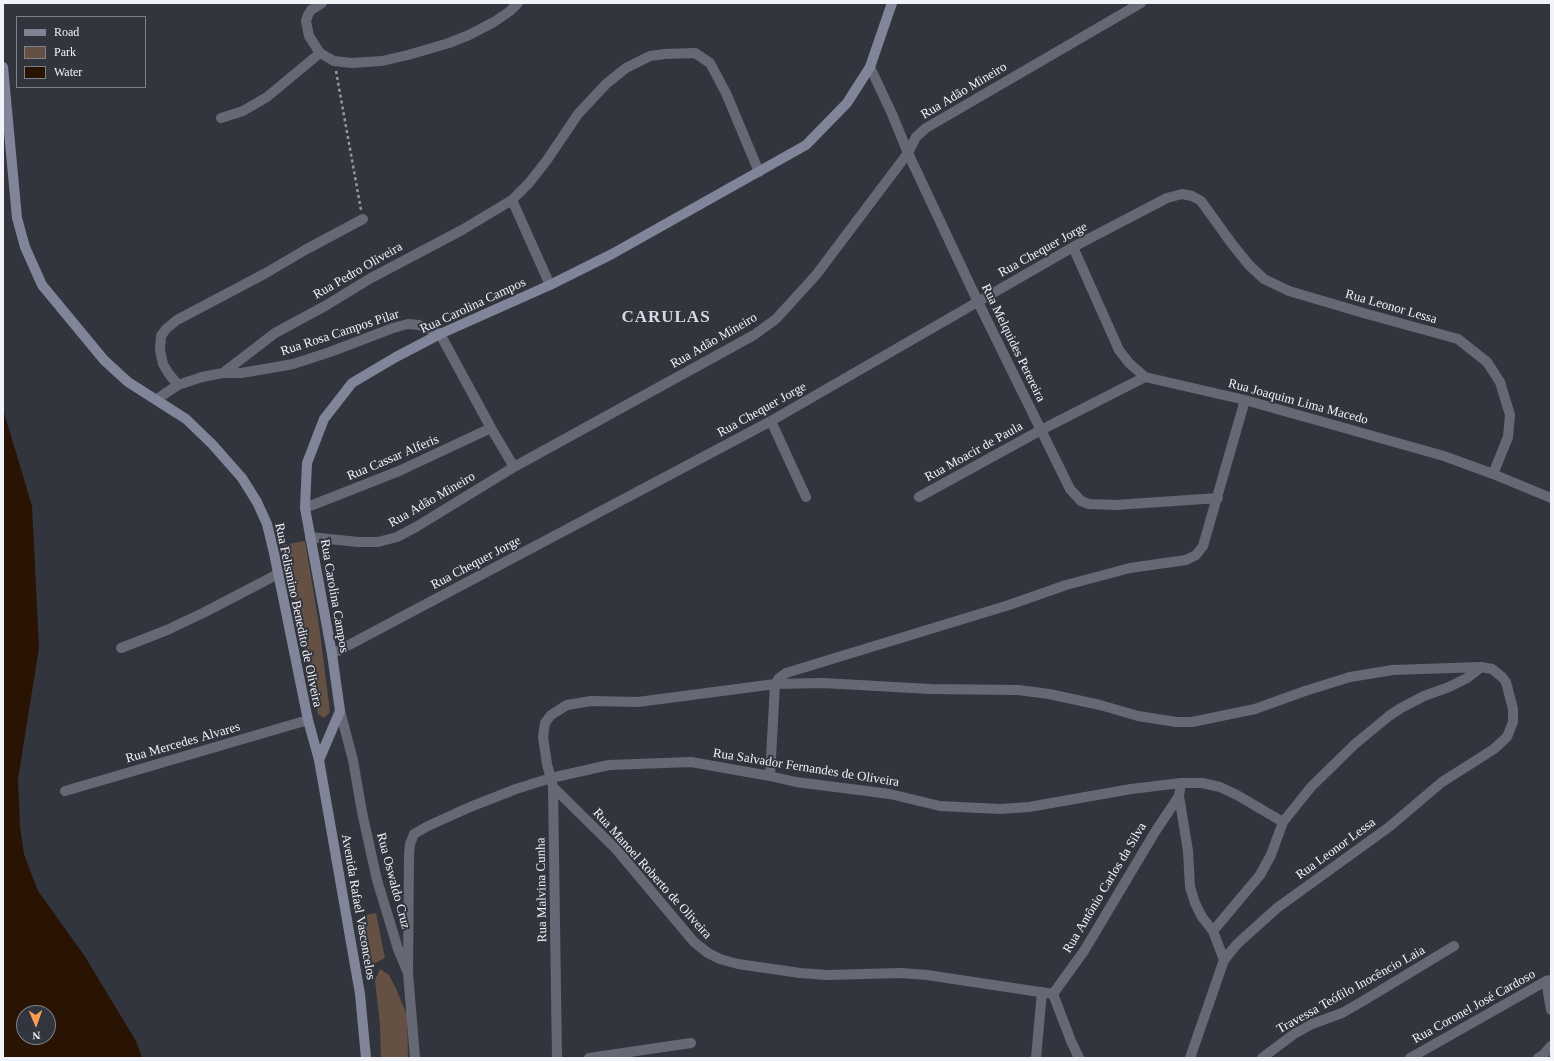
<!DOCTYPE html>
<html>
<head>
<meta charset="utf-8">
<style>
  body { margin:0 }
  #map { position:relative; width:1554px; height:1061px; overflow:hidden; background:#33353e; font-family:"Times New Roman",serif }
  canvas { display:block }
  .frame { position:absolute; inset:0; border:4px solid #f1f3f8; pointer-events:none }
  .legend { position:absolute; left:16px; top:16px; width:130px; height:72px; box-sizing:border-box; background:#33353e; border:1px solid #7f8188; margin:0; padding:5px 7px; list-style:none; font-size:12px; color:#f1f3f8 }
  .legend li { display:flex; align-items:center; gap:8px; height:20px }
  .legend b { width:20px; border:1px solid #7f8188 }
  .north { position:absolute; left:16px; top:1005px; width:40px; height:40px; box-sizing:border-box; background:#33353e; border:1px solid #7f8188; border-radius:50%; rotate:178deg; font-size:11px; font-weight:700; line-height:16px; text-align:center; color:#f1f3f8 }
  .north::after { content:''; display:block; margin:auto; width:14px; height:18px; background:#fc9d54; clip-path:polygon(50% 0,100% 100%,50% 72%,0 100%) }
</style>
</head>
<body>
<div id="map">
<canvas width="1554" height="1061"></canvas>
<div class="frame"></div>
<ul class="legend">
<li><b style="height:5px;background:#808599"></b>Road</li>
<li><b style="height:11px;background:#645144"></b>Park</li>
<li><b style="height:11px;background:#291404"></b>Water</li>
</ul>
<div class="north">N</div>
</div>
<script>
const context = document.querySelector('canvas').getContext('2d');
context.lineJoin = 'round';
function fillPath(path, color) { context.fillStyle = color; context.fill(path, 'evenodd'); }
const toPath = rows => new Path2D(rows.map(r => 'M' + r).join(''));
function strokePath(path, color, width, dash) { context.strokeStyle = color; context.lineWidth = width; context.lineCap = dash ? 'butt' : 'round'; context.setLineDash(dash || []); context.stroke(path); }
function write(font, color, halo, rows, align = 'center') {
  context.font = font + ' "Times New Roman",serif'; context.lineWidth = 4; context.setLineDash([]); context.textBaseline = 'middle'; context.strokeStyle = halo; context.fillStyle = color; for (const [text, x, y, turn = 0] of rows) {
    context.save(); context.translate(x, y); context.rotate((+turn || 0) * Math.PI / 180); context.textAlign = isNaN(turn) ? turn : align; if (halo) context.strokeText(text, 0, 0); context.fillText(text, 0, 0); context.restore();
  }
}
fillPath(toPath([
  [305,541,319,625,330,712,324,718,318,714,283,545],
  [376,913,385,958,375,963,365,963,360,916],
  [380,969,389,975,397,991,407,1015,408,1058,381,1058,380,1025,375,980]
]), '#645144');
fillPath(toPath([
  [3,409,32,506,39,648,18,779,20,826,24,854,38,891,84,955,136,1041,142,1058,3,1058],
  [24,1013,48,1013,48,1037,24,1037]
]), '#291404');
strokePath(toPath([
  [336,71,361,210]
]), '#95979e', 2.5, [3, 3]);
strokePath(toPath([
  [320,53,309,36,306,21,308,15,311,10,322,3],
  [870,67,892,114,908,153,978,302,1070,489,1081,501,1089,504,1116,505,1218,498],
  [221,118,243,111,267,97,320,53,334,61,352,63,382,61,408,55,449,43,469,35,494,22,510,11,518,3],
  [512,200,550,285],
  [1073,247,1119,350,1129,363,1145,377],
  [223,373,275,333,325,306,371,278,462,230,512,200,529,183,547,160,578,114,606,84,626,68,650,56,665,54,695,53,710,63,726,93,759,172],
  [178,385,169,374,163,364,160,350,161,336,166,329,177,320,266,273,305,250,363,219],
  [157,399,178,385,202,377,223,373,241,373,271,368,293,364,330,352,393,328,408,324,419,325,440,334,491,428,514,467],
  [771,421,806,497],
  [919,497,1041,430,1145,377,1245,400,1444,456,1493,474,1551,498],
  [305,508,399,471,491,428],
  [310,537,358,542,378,542,397,537,416,527,514,467,754,335,776,319,816,275,908,153,916,137,926,128,1141,3],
  [121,648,167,630,205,612,278,574],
  [332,654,771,421,1073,247,1167,198,1182,194,1192,196,1201,201,1232,244,1249,265,1264,279,1289,291,1367,314,1458,339,1487,362,1500,382,1510,415,1508,437,1493,474],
  [340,711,353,760,362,812,377,880,398,949,408,973,415,1058],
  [770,776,775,684,779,678,786,673,1009,605,1066,585,1130,568,1186,560,1196,555,1203,546,1245,400],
  [553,787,616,849,694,942,708,953,720,959,738,964,800,973,827,975,901,973,927,975,1053,994,1071,1041,1079,1058],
  [65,791,308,720],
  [1213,931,1202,917,1195,903,1190,887,1188,851,1179,796,1181,783,1202,783,1220,787,1237,795,1283,822],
  [1224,960,1213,931,1260,875,1271,855,1283,822,1311,787,1355,744,1389,716,1401,708,1424,696,1449,687,1467,678,1480,668],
  [408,973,409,855,410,844,414,834,428,826,470,807,516,789,551,778,609,765,691,762,770,776,796,782,890,794,940,806,1000,809,1029,807,1131,789,1181,783],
  [1546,981,1551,1010],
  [1053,994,1084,951,1155,832,1179,796],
  [557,1058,553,787,547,764,543,737,545,723,551,715,567,705,591,701,638,702,775,684,823,683,930,689,1018,690,1049,694,1100,705,1138,716,1176,722,1192,722,1255,709,1305,691,1350,677,1393,670,1481,667,1492,669,1502,677,1506,682,1513,709,1513,722,1507,737,1494,749,1442,782,1389,827,1277,908,1237,944,1224,960,1190,1058],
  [589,1058,691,1043],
  [1036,1058,1042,992],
  [1262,1058,1294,1034,1312,1024,1342,1013,1363,1001,1454,946],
  [1410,1058,1546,981,1551,980],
  [1538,1058,1543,1055,1551,1046]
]), '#666975', 10);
strokePath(toPath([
  [3,67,17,218,25,247,42,285,104,360,128,382,186,419,212,444,242,478,257,502,267,524,274,553,308,720,319,760,360,994,366,1058],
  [319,760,340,711,332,654,305,508,307,463,324,419,352,383,396,357,440,334,550,285,612,254,806,145,847,103,870,67,892,3]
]), '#808599', 10);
write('13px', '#f1f3f8', '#33353e', [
  ["Rua Adão Mineiro",964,91,-31],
  ["Rua Chequer Jorge",1043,250,-29],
  ["Rua Pedro Oliveira",358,271,-30],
  ["Rua Carolina Campos",473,306,-25],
  ["Rua Leonor Lessa",1391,307,16],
  ["Rua Rosa Campos Pilar",340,333,-18],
  ["Rua Adão Mineiro",714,341,-30],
  ["Rua Melquides Perereira",1013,343,64],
  ["Rua Joaquim Lima Macedo",1298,402,15],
  ["Rua Chequer Jorge",762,410,-29],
  ["Rua Moacir de Paula",974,452,-29],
  ["Rua Cassar Alferis",393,458,-23],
  ["Rua Adão Mineiro",432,500,-30],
  ["Rua Chequer Jorge",476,563,-28],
  ["Rua Carolina Campos",334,596,80],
  ["Rua Felismino Benedito de Oliveira",298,615,78],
  ["Rua Mercedes Alvares",183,743,-16],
  ["Rua Salvador Fernandes de Oliveira",806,768,9],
  ["Rua Leonor Lessa",1336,849,-36],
  ["Rua Manoel Roberto de Oliveira",652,874,48],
  ["Rua Oswaldo Cruz",393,881,75],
  ["Rua Antônio Carlos da Silva",1105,888,-59],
  ["Rua Malvina Cunha",542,890,-91],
  ["Avenida Rafael Vasconcelos",358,907,80],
  ["Travessa Teófilo Inocêncio Laia",1351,990,-29],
  ["Rua Coronel José Cardoso",1474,1007,-29]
]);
context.letterSpacing = '1px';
write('bold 17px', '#d7dae4', '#33353e', [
  ["CARULAS",666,318]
]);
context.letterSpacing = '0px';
</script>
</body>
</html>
